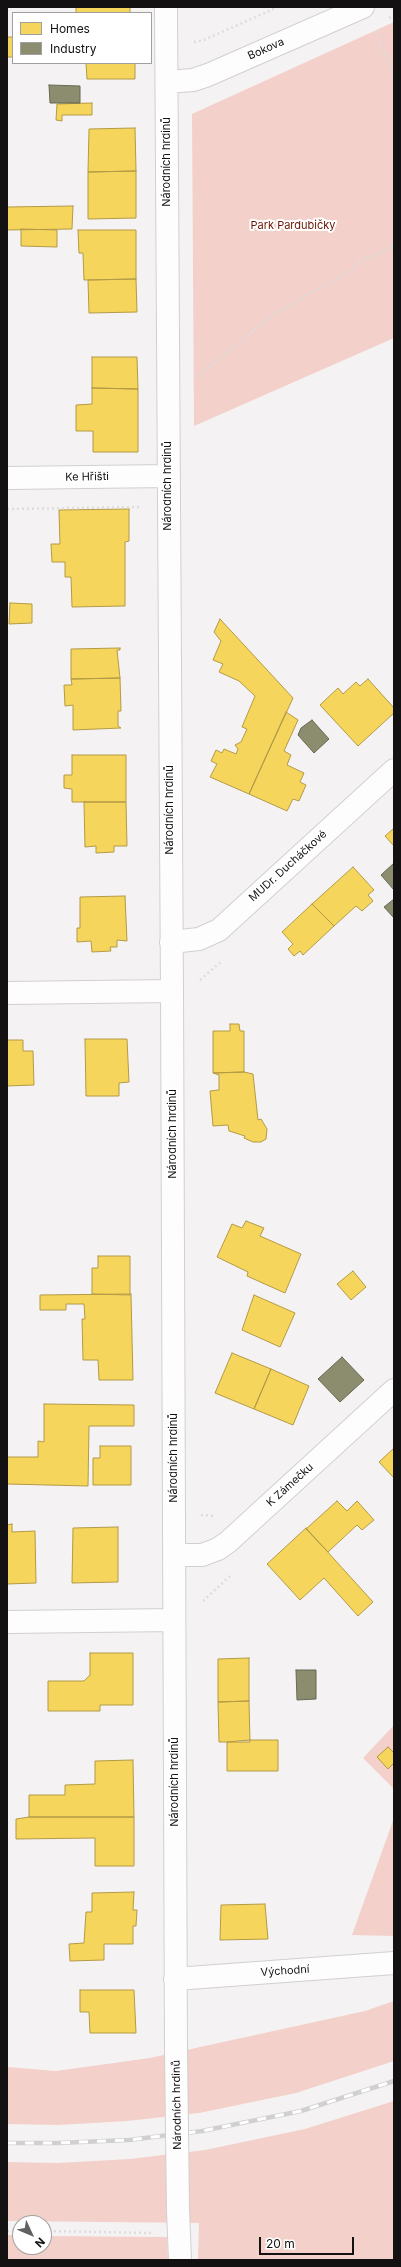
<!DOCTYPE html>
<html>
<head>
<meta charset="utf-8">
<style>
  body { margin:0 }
  #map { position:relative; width:401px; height:2267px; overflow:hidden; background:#f5f2f3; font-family:Inter,sans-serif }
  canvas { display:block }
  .frame { position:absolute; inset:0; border:8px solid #131112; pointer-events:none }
  .legend { position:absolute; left:12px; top:12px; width:140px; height:52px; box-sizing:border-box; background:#fff; border:1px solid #a1a0a0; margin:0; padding:5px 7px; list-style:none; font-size:12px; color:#131112 }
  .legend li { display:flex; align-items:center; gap:8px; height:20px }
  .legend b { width:20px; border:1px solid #a1a0a0 }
  .north { position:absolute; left:12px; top:2215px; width:40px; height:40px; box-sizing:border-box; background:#fff; border:1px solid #a1a0a0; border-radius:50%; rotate:134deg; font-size:11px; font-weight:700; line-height:16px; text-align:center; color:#131112 }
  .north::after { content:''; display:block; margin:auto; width:14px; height:18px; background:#626061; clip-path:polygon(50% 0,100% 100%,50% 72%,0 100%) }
  .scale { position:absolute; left:259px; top:2237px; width:95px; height:18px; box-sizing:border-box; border:2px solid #131112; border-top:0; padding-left:5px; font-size:12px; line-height:14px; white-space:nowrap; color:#131112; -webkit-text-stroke:3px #fff; paint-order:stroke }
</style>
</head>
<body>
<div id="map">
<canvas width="401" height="2267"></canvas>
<div class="frame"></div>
<ul class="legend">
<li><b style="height:11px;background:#f6d55c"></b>Homes</li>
<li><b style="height:11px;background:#8c8c6e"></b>Industry</li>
</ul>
<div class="north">N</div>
<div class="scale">20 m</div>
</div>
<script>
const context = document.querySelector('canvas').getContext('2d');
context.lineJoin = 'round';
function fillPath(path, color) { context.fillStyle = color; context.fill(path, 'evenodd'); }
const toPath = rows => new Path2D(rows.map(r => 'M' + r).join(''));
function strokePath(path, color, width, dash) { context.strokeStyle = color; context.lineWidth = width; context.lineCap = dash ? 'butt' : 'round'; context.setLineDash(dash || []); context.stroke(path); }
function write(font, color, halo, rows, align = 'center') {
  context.font = font + ' Inter,sans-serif'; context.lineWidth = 4; context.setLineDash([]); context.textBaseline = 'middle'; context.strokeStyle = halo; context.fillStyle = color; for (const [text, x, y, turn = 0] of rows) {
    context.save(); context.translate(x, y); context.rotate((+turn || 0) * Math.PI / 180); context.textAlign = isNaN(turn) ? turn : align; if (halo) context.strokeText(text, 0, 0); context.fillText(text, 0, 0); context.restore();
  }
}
fillPath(toPath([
  [394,22,394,338,194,426,192,114],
  [394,1725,394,1789,363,1758],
  [394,1818,394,1936,352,1935],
  [394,2001,394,2061,296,2093,199,2113,127,2121,58,2125,7,2124,7,2067,56,2071,150,2058,365,2011],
  [394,2101,394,2260,198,2260,199,2223,7,2221,7,2162,58,2163,130,2159,205,2150,305,2129],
  [7,2235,20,2235,20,2247,44,2247,44,2236,167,2237,168,2260,7,2260]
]), '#f3d0c9');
const homes = toPath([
  [76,7,130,7,130,13,134,13,76,13,76,7],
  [7,37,13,37,13,57,7,57,7,37],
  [86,63,135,63,135,79,87,79,86,63],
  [92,103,92,115,62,115,62,121,56,120,57,104,92,103],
  [135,128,136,171,88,172,89,129,135,128],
  [136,171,136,218,88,219,88,172,136,171],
  [73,206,72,229,7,230,7,207,73,206],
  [21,229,57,230,57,247,21,246,21,229],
  [78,230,136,230,136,279,84,280,83,253,79,253,78,230],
  [136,279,137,312,89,313,88,280,136,279],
  [92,357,137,357,138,389,92,388,92,357],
  [92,388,138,389,138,452,93,452,93,431,76,431,76,405,92,404,92,388],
  [129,509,129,541,125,542,125,606,72,607,71,577,65,577,65,562,52,562,51,544,60,544,59,510,129,509],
  [10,603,32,604,32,623,9,624,10,603],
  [220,619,293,698,249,794,210,777,217,764,211,761,216,750,222,753,224,749,236,754,238,749,235,745,241,742,247,729,242,727,255,696,239,681,219,672,223,664,213,660,221,641,214,632,220,619],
  [120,648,120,650,117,650,120,678,71,679,71,649,120,648],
  [120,678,121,711,118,711,118,726,121,728,73,730,73,705,65,706,64,685,72,685,71,679,120,678],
  [368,679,394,708,394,713,358,746,320,705,338,688,343,694,356,682,360,686,368,679],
  [286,712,298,720,284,751,291,755,287,765,304,773,300,782,306,785,299,801,293,799,287,811,249,794,286,712],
  [72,755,126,755,126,802,72,802,72,789,64,788,64,775,72,775,72,755],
  [84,802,126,802,127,846,114,846,114,852,96,853,96,846,85,847,84,802],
  [394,828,394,846,385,836,394,828],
  [353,867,374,890,368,895,373,901,362,911,356,906,334,926,312,904,353,867],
  [125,896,127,941,117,940,117,947,110,947,111,951,92,952,91,941,77,942,77,928,80,928,80,897,125,896],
  [312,904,334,926,303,955,300,951,294,956,288,949,293,944,282,932,312,904],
  [230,1024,239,1024,240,1031,244,1031,244,1072,213,1073,213,1031,230,1031,230,1024],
  [85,1039,127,1039,129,1082,119,1083,119,1096,86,1096,85,1039],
  [7,1040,23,1040,23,1051,33,1051,34,1085,7,1086,7,1040],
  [244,1072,253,1074,258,1120,261,1119,267,1129,266,1139,261,1142,253,1142,244,1138,245,1136,229,1131,228,1125,213,1126,210,1091,219,1090,219,1075,213,1073,244,1072],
  [246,1221,264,1228,260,1236,301,1254,285,1293,247,1276,248,1272,217,1257,232,1224,242,1228,246,1221],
  [98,1256,130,1256,130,1295,92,1294,92,1268,98,1268,98,1256],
  [353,1271,366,1287,351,1300,337,1284,353,1271],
  [131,1294,133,1380,99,1380,98,1360,83,1360,82,1319,85,1319,84,1304,66,1304,66,1310,40,1310,40,1295,131,1294],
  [254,1295,295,1313,280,1347,242,1330,254,1295],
  [232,1353,271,1369,254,1409,215,1393,232,1353],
  [271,1369,309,1386,293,1425,254,1409,271,1369],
  [44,1404,134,1405,134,1426,89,1426,88,1486,7,1484,7,1457,38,1457,38,1441,44,1442,44,1404],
  [100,1446,131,1446,131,1485,93,1485,93,1458,100,1458,100,1446],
  [394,1448,394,1478,379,1462,394,1448],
  [337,1501,347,1511,357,1501,374,1520,362,1530,357,1525,328,1552,306,1529,337,1501],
  [12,1524,12,1532,35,1531,36,1583,7,1584,7,1525,12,1524],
  [118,1527,118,1582,72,1583,73,1528,118,1527],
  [306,1528,373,1602,358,1616,324,1578,300,1600,267,1564,306,1528],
  [90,1653,133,1653,133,1705,100,1705,100,1711,48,1711,48,1681,84,1681,90,1675,90,1653],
  [249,1658,249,1701,218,1702,218,1659,249,1658],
  [249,1701,250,1742,219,1742,218,1702,249,1701],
  [250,1740,278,1740,278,1771,227,1771,227,1742,250,1740],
  [388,1747,394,1753,394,1763,388,1769,377,1757,388,1747],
  [133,1760,134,1817,29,1817,29,1795,65,1795,65,1785,95,1784,95,1761,133,1760],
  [29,1817,134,1817,134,1866,95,1866,95,1838,16,1839,16,1819,29,1817],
  [134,1892,133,1910,137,1910,136,1926,133,1926,133,1944,104,1944,104,1960,70,1961,69,1944,84,1943,86,1912,92,1912,92,1893,134,1892],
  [265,1904,268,1939,220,1940,221,1905,265,1904],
  [80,1990,134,1990,136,2033,90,2033,89,2012,80,2012,80,1990]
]);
fillPath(homes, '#f6d55c');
strokePath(homes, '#b29a46', 1);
const industry = toPath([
  [49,85,80,86,80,103,50,103,49,85],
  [312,720,329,739,314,753,298,735,301,728,312,720],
  [394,863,394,890,381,875,394,863],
  [394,899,394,918,384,907,394,899],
  [342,1357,364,1380,340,1402,318,1379,342,1357],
  [296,1670,316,1670,316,1699,297,1700,296,1670]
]);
fillPath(industry, '#8c8c6e');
strokePath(industry, '#686752', 1);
const minor = toPath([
  [166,7,172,991,176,2049],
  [167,82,193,80,208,75,363,7],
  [7,478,168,476],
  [171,942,199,939,219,930,394,770],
  [7,993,172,991],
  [174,1555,202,1555,218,1549,228,1542,394,1390],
  [7,1622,174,1620],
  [175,1979,394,1963],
  [178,2210,180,2260]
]);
strokePath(minor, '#d2cfd0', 24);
strokePath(toPath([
  [389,18,394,16],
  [375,31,394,74],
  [194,42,204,40,278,7],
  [197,377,275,313,349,272,356,266,356,263,394,246],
  [7,509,142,507],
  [200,980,222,961],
  [201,1515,216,1516],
  [203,1601,230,1576],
  [7,2231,20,2231],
  [44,2231,151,2233]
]), '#dedddd', 2.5, [2, 3]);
strokePath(minor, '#fefdfd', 22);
const rail = toPath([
  [7,2143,58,2143,129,2140,202,2131,301,2111,394,2081]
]);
strokePath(rail, '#d1d0d1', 4.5);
strokePath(rail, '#fff', 3, [9]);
const minorBridge = toPath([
  [176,2049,178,2210]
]);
strokePath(minorBridge, '#d2cfd0', 24, []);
strokePath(minorBridge, '#fefdfd', 22);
write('11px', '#131112', '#fff', [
  ["Bokova",266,49,-24],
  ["Národních hrdinů",167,162,-90],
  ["Ke Hřišti",87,477,-1],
  ["Národních hrdinů",168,486,-90],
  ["Národních hrdinů",170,810,-90],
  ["MUDr. Ducháčkové",288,866,-42],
  ["Národních hrdinů",173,1134,-90],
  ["Národních hrdinů",174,1458,-90],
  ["K Zámečku",290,1485,-42],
  ["Národních hrdinů",175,1782,-90],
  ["Východní",285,1971,-4],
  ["Národních hrdinů",177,2105,-91]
]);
write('11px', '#6b1401', '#fff', [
  ["Park Pardubičky",293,226]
]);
</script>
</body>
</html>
